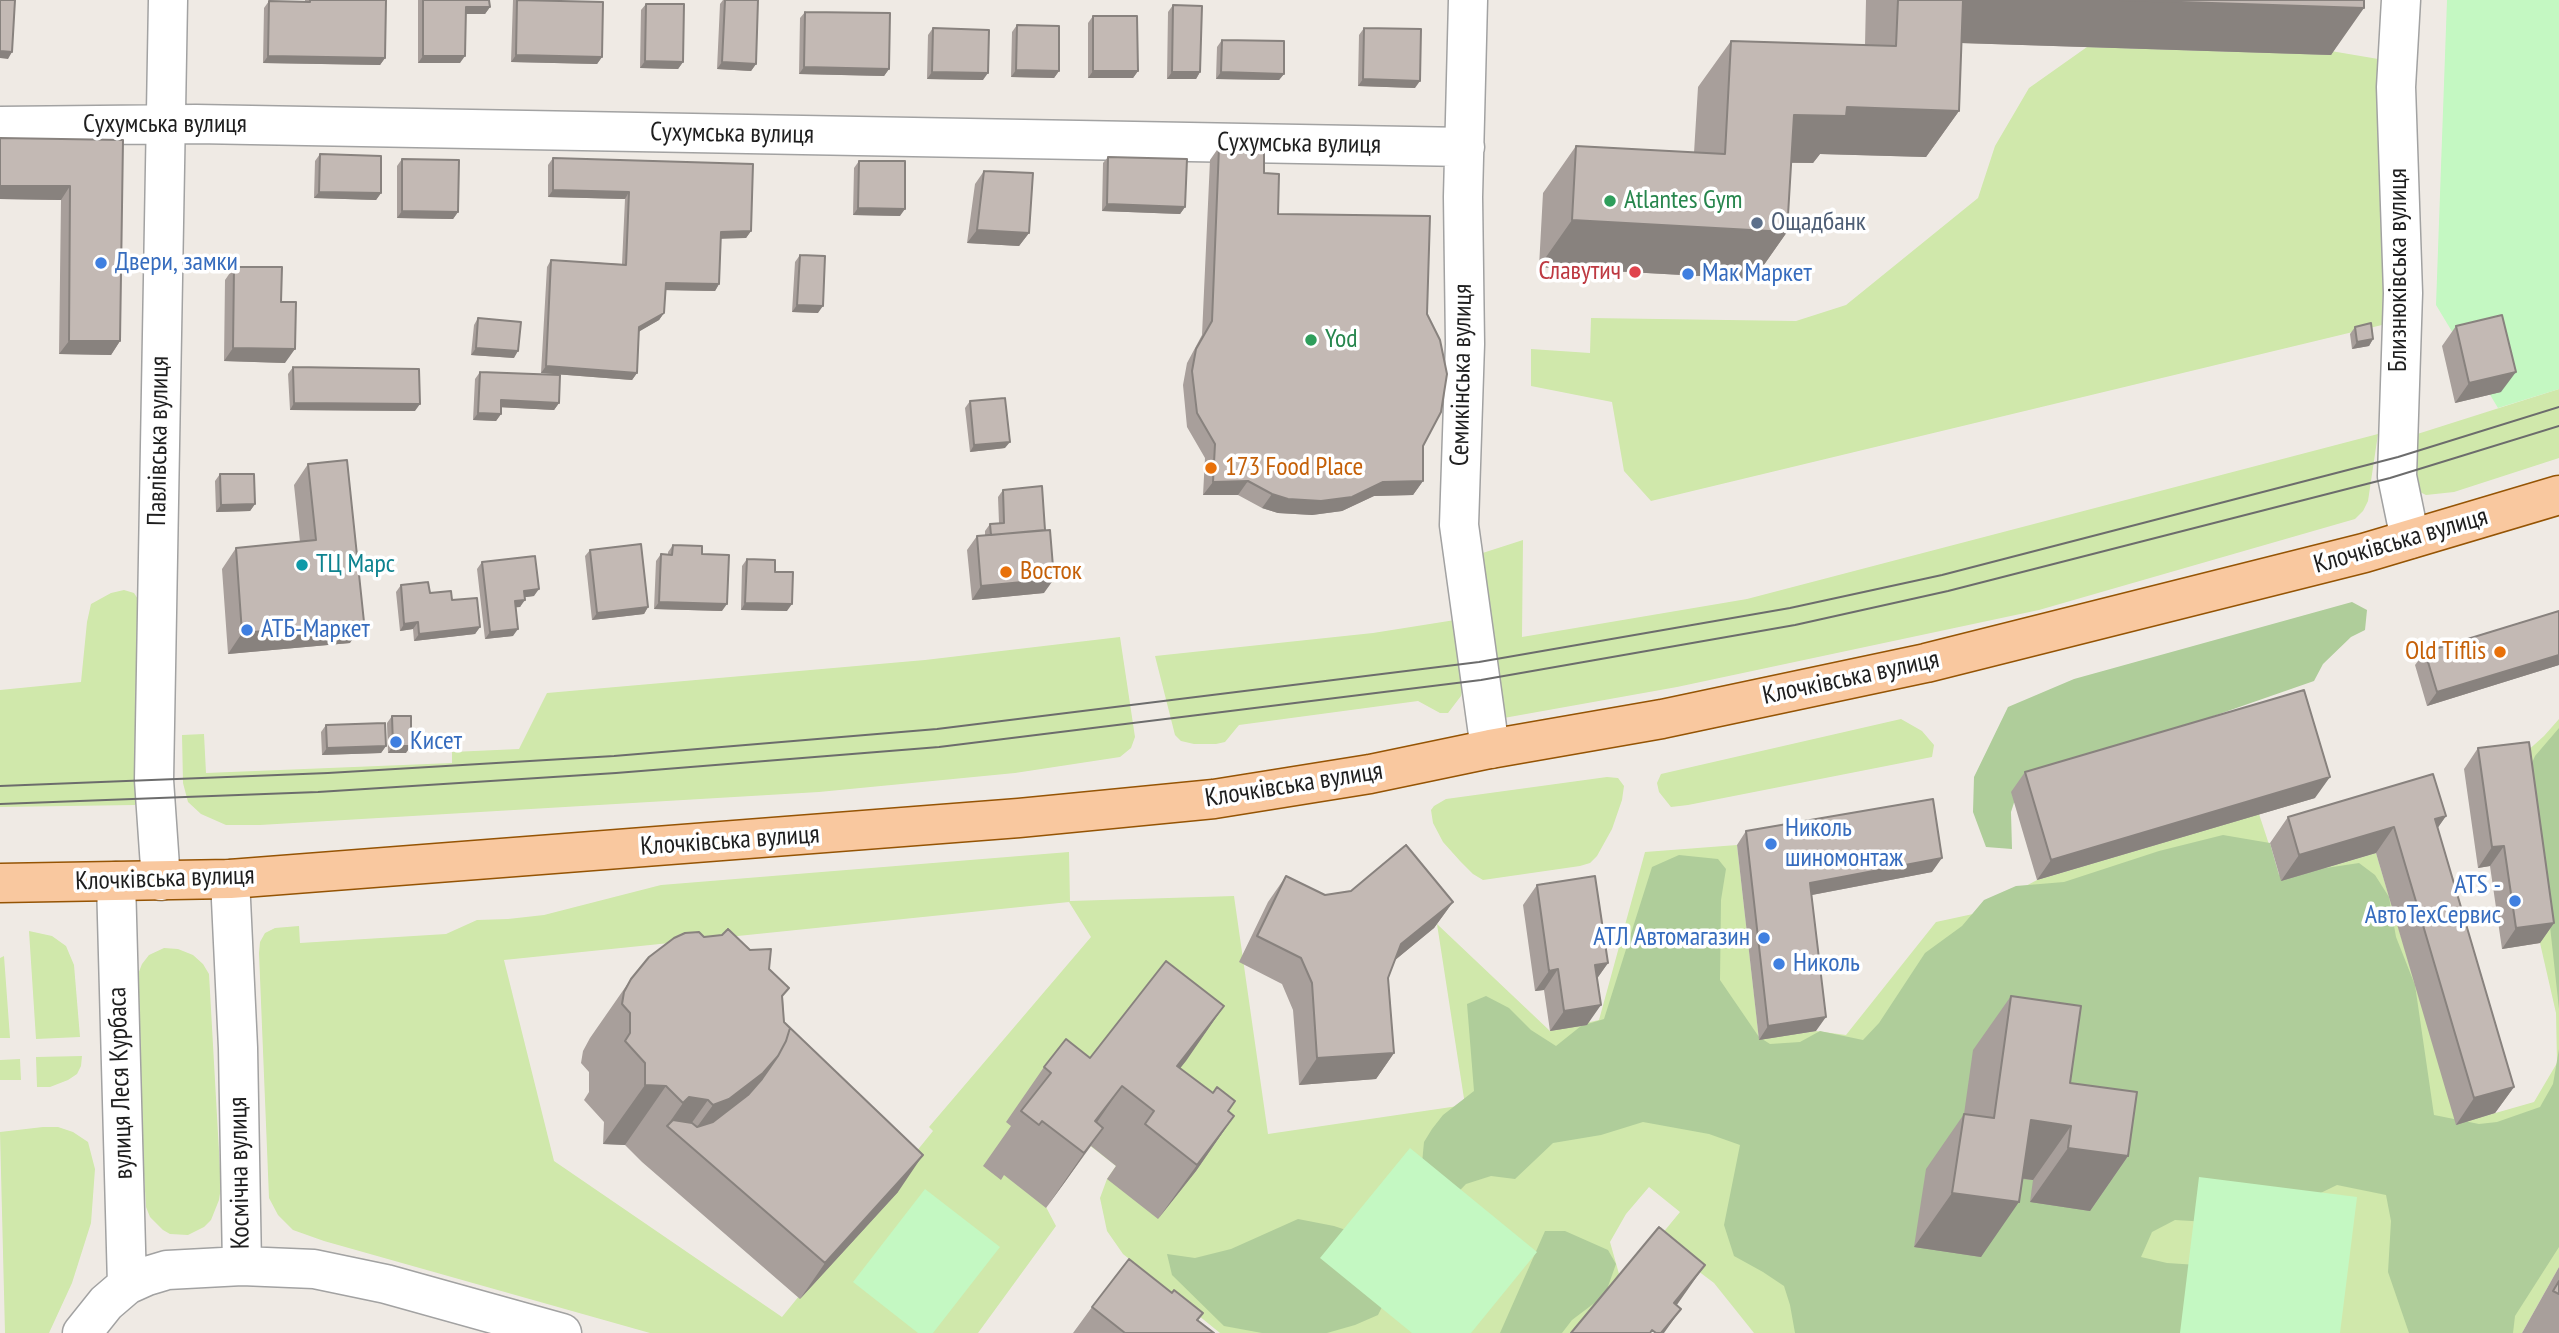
<!DOCTYPE html>
<html>
<head>
<meta charset="utf-8">
<style>
  body { margin:0 }
  canvas { display:block; background:#efeae4 }
</style>
</head>
<body>
<canvas width="2559" height="1333"></canvas>
<script>
const context = document.querySelector('canvas').getContext('2d');
context.lineJoin = 'round';
function fillPath(path, color) { context.fillStyle = color; context.fill(path, 'evenodd'); }
const toPath = rows => new Path2D(rows.map(r => 'M' + r).join(''));
function strokePath(path, color, width, dash) { context.strokeStyle = color; context.lineWidth = width; context.lineCap = dash ? 'butt' : 'round'; context.setLineDash(dash || []); context.stroke(path); }
function write(font, color, halo, rows, align = 'center') {
  context.font = font + ' "PT Sans Narrow",sans-serif'; context.lineWidth = 7; context.setLineDash([]); context.textBaseline = 'middle'; context.strokeStyle = halo; context.fillStyle = color; for (const [text, x, y, turn = 0] of rows) {
    context.save(); context.translate(x, y); context.rotate((+turn || 0) * Math.PI / 180); context.textAlign = isNaN(turn) ? turn : align; if (halo) context.strokeText(text, 0, 0); context.fillText(text, 0, 0); context.restore();
  }
}
fillPath(toPath([
  [2087,47,2244,52,2331,51,2390,61,2382,325,1651,501,1624,471,1612,402,1531,386,1531,349,1590,353,1591,318,1796,321,1846,305,1978,198,1995,146,2029,88],
  [2559,389,2559,458,2454,492,2426,495,2416,490,2411,436],
  [2378,434,2368,501,2363,511,2355,519,2039,610,1677,687,1487,721,1464,559,1523,540,1522,637,1747,599],
  [124,590,134,593,143,607,144,770,135,805,0,807,0,690,81,682,87,622,91,604,111,593],
  [1455,620,1463,685,1461,696,1448,713,1440,713,1418,701,1239,725,1225,742,1216,744,1194,744,1181,741,1175,735,1155,656,1373,633],
  [1120,637,1135,737,1131,748,1120,757,1015,773,819,792,260,825,226,825,201,814,188,802,183,783,182,735,204,734,206,773,452,763,452,752,519,749,547,693,925,660],
  [1901,719,1922,731,1934,745,1932,757,1688,805,1671,807,1659,792,1657,783,1661,774],
  [2559,719,2559,1267,2522,1333,1754,1333,1714,1283,1657,1240,1680,1212,1649,1187,1626,1214,1610,1242,1621,1281,1578,1333,1220,1333,1123,1254,1107,1231,1100,1198,1107,1179,1116,1166,1084,1141,1046,1207,1056,1226,978,1333,650,1333,324,1241,293,1230,278,1215,269,1198,259,953,260,942,265,933,275,928,299,926,300,943,446,934,477,920,508,919,544,915,661,885,1069,852,1070,901,1234,896,1268,1134,1465,1105,1437,924,1550,1031,1599,1020,1645,852,1737,845,1759,1039,1816,1031,1846,1035,1936,922,1973,914,2037,880,2259,814,2281,881,2376,853,2457,1124,2534,1102,2557,1063,2556,1013,2540,943,2515,762,2544,736],
  [1069,902,1091,937,929,1127,933,1131,782,1317,554,1161,504,960],
  [1607,777,1618,778,1624,786,1622,800,1612,829,1597,856,1590,863,1580,866,1483,880,1473,874,1460,861,1443,842,1433,823,1431,810,1434,806,1446,799],
  [29,931,52,936,66,946,74,965,80,1037,36,1039],
  [164,948,178,949,193,955,203,964,209,974,221,1187,219,1200,211,1220,204,1227,188,1235,170,1234,163,1230,150,1217,146,1207,133,987,142,964,149,955],
  [4,956,10,1038,0,1038,0,958],
  [82,1056,81,1066,77,1074,68,1080,50,1087,37,1087,36,1057],
  [20,1059,21,1080,0,1080,0,1060],
  [43,1127,58,1127,73,1132,88,1142,95,1169,91,1223,72,1283,49,1333,5,1333,0,1132]
]), '#d0e8ab');
fillPath(toPath([
  [2352,602,2367,610,2365,630,2351,637,2323,664,2314,681,2064,768,2021,781,2011,812,2012,849,1986,847,1973,812,1974,777,2008,707,2074,679],
  [2559,728,2559,1009,2549,917,2526,777,2535,756],
  [2223,835,2270,843,2279,875,2359,863,2375,875,2389,897,2396,937,2415,985,2434,1115,2479,1124,2497,1122,2540,1107,2553,1084,2559,1049,2559,1247,2515,1316,2513,1333,2409,1333,2388,1272,2391,1221,2386,1195,2337,1185,2292,1207,2208,1222,2175,1220,2152,1232,2141,1257,2167,1263,2244,1268,2275,1333,1795,1333,1790,1305,1784,1286,1763,1272,1734,1256,1724,1225,1740,1145,1709,1134,1643,1122,1601,1135,1553,1143,1515,1179,1491,1176,1466,1184,1440,1211,1421,1174,1424,1142,1432,1129,1443,1115,1474,1091,1467,1004,1486,996,1509,1008,1531,1030,1556,1046,1581,1026,1604,1019,1652,867,1679,855,1718,859,1726,869,1721,900,1720,980,1759,1037,1770,1044,1800,1042,1820,1031,1863,1040,1879,1023,1925,953,1962,926,1984,900,2016,886,2064,882,2159,851],
  [1298,1219,1334,1226,1373,1239,1401,1269,1378,1315,1355,1325,1327,1333,1262,1333,1224,1326,1172,1275,1167,1254,1195,1258,1231,1249],
  [1545,1231,1565,1231,1608,1250,1616,1264,1605,1295,1572,1320,1562,1333,1500,1333]
]), '#afcd9a');
fillPath(toPath([
  [2447,0,2559,0,2559,389,2498,408,2436,305],
  [1410,1148,1537,1252,1471,1333,1412,1333,1320,1258],
  [2199,1177,2357,1197,2340,1333,2180,1333],
  [925,1189,1000,1247,933,1333,918,1333,853,1282]
]), '#c4f8c2');
const minor = toPath([
  [1468,0,1463,197,1465,344,1459,525,1490,749],
  [2401,0,2396,87,2403,293,2397,476,2410,539],
  [0,126,196,124,1465,147],
  [230,879,238,1048,242,1266],
  [116,881,127,1285],
  [161,881,154,780,168,0],
  [82,1333,106,1303,127,1285,147,1276,167,1270,242,1266,314,1269,386,1284,562,1333]
]);
const major = toPath([
  [0,883,230,879,1019,818,1214,799,1370,774,1490,749,1662,719,1926,663,2364,553,2559,495]
]);
strokePath(minor, '#a2a2a2', 41);
strokePath(major, '#955404', 41);
strokePath(minor, '#fff', 38);
strokePath(major, '#f9c89f', 38);
strokePath(toPath([
  [0,786,328,773,614,756,937,729,1479,662,1790,608,1942,575,2398,457,2559,407],
  [0,804,318,792,616,773,939,747,1481,680,1795,625,1948,591,2390,478,2559,426]
]), '#6c6c6c', 2);
fillPath(toPath([
  [305,0,386,0,385,58,380,65,263,63,264,8,269,1,305,2],
  [418,0,489,0,490,7,485,14,466,14,460,63,418,63],
  [513,0,557,0,602,57,597,64,511,62],
  [723,0,758,0,756,64,751,71,717,69,720,4],
  [1866,0,2364,0,2331,55,1961,43,1959,111,1926,157,1820,154,1813,163,1791,163,1787,232,1754,279,1539,267,1543,193,1576,146,1694,153,1698,87,1731,41,1865,45],
  [646,4,683,62,678,69,640,68,641,10],
  [1173,5,1200,72,1196,79,1167,79,1168,12],
  [805,12,889,69,884,76,799,74,800,18],
  [1093,16,1138,71,1133,78,1088,78,1088,23],
  [1017,25,1059,71,1054,78,1011,77,1012,32],
  [933,28,983,80,927,79,928,35],
  [1364,28,1415,88,1358,86,1359,35],
  [1222,40,1284,74,1279,80,1216,79,1217,47],
  [123,140,120,341,111,355,59,354,61,200,0,199],
  [1219,147,1264,173,1278,214,1427,314,1423,481,1413,495,1374,496,1342,511,1312,515,1278,513,1262,508,1238,495,1203,495,1205,458,1187,427,1183,385,1187,363,1202,335,1210,160],
  [320,154,381,193,376,200,314,198,315,161],
  [1108,157,1185,207,1180,214,1102,211,1103,163],
  [553,158,751,231,746,238,721,238,719,284,715,291,665,290,664,313,659,320,639,331,637,373,632,380,541,373,547,267,551,260,622,264,625,199,548,197,548,165],
  [402,159,458,212,453,219,397,218,397,166],
  [859,161,900,216,853,215,854,168],
  [984,171,1029,233,1019,246,967,243,975,184],
  [800,255,818,313,792,312,795,262],
  [234,267,281,302,285,363,224,361,225,280],
  [478,318,514,358,471,355,474,325],
  [2456,326,2501,392,2455,403,2442,346],
  [2355,327,2373,339,2369,346,2352,349,2350,334],
  [293,367,415,411,290,410,288,374],
  [480,372,559,403,554,410,501,407,501,414,496,421,473,420,475,379],
  [970,401,1005,448,970,452,965,408],
  [308,464,350,643,228,654,222,569,236,548,300,542,294,485],
  [220,474,255,504,250,511,216,512,215,481],
  [1003,490,1044,593,972,600,967,550,977,536,985,536,985,531,990,524,999,523,998,497],
  [673,545,702,554,722,611,654,609,656,561,661,554,668,554,668,552],
  [590,550,648,607,644,614,592,620,585,556],
  [747,559,775,572,787,611,741,610,742,566],
  [482,562,534,596,525,597,520,607,516,607,513,636,485,639,477,569],
  [401,585,452,600,480,627,475,634,414,641,413,629,400,631,396,592],
  [2559,611,2559,665,2427,706,2415,665,2425,652],
  [392,716,406,753,388,753,387,723],
  [326,725,386,746,381,753,322,755,321,732],
  [2478,748,2554,923,2540,943,2502,949,2490,866,2478,868,2464,769],
  [2025,772,2315,798,2037,880,2011,792],
  [2446,816,2437,828,2514,1087,2495,1113,2456,1125,2376,853,2281,881,2270,843,2288,817],
  [1746,831,1932,872,1812,895,1816,1031,1759,1040,1737,845],
  [1286,876,1325,895,1453,902,1434,928,1395,960,1388,978,1394,1053,1376,1079,1299,1085,1293,1010,1282,984,1239,962,1268,902],
  [1537,885,1608,963,1597,978,1587,1025,1550,1031,1544,990,1535,991,1523,905],
  [704,937,750,950,769,969,783,997,784,1022,898,1192,800,1299,642,1162,625,1145,603,1144,604,1122,584,1100,589,1092,589,1072,581,1063,583,1051,590,1038,631,979],
  [2011,996,2070,1083,2128,1156,2090,1211,2030,1202,2033,1180,2022,1179,1981,1257,1914,1247,1926,1169,1964,1114,1973,1050],
  [1224,1006,1180,1068,1212,1093,1235,1101,1228,1111,1234,1116,1196,1171,1158,1219,1107,1179,1116,1166,1091,1146,1046,1208,1004,1175,1001,1180,983,1166,1011,1126,1006,1122,1044,1067,1090,1058],
  [2559,1267,2559,1333,2522,1333],
  [1092,1307,1198,1320,1214,1333,1073,1333]
]), '#a89f9b');
fillPath(toPath([
  [1959,0,2120,0,2364,8,2331,55,1930,42],
  [466,7,490,7,485,14,461,14],
  [0,51,12,52,8,59,0,58],
  [516,55,602,57,597,64,511,62],
  [268,56,385,58,380,65,263,63],
  [423,56,465,56,460,63,418,63],
  [645,61,683,62,678,69,640,68],
  [722,62,756,64,751,71,717,69],
  [804,67,889,69,884,76,799,74],
  [1016,70,1059,71,1054,78,1011,77],
  [1093,71,1138,71,1133,78,1088,78],
  [932,72,988,73,983,80,927,79],
  [1172,72,1200,72,1196,79,1167,79],
  [1221,72,1284,74,1279,80,1216,79],
  [1363,79,1420,81,1415,88,1358,86],
  [1847,107,1959,111,1926,157,1820,154,1813,163,1761,162,1794,115],
  [0,186,70,186,61,200,0,199],
  [553,190,629,192,625,199,548,197],
  [319,192,381,193,376,200,314,198],
  [1107,204,1185,207,1180,214,1102,211],
  [858,208,905,209,900,216,853,215],
  [402,211,458,212,453,219,397,218],
  [1572,220,1787,232,1754,279,1539,267],
  [977,230,1029,233,1019,246,967,243],
  [751,231,746,238,717,239,721,232],
  [666,283,719,284,715,291,661,290],
  [797,305,823,306,818,313,792,312],
  [664,313,659,320,635,334,639,327],
  [2373,339,2369,346,2352,349,2357,342],
  [69,341,120,341,111,355,59,354],
  [233,348,295,349,285,363,224,361],
  [476,348,518,351,514,358,471,355],
  [546,366,637,373,632,380,541,373],
  [2516,372,2501,392,2455,403,2469,383],
  [501,400,559,403,554,410,496,407],
  [294,403,420,404,415,411,290,410],
  [478,413,501,414,496,421,473,420],
  [1010,442,1005,448,970,452,974,445],
  [1248,481,1238,495,1203,495,1213,482],
  [1423,481,1413,495,1374,496,1342,511,1312,515,1278,513,1262,508,1272,494,1383,482],
  [255,504,250,511,216,512,221,505],
  [1054,579,1044,593,972,600,981,586],
  [539,589,534,596,519,598,524,591],
  [525,600,520,607,510,608,515,601],
  [659,602,727,604,722,611,654,609],
  [745,603,792,604,787,611,741,610],
  [648,607,644,614,592,620,597,613],
  [364,622,350,643,228,654,242,633],
  [418,622,413,629,400,631,404,624],
  [480,627,475,634,414,641,419,634],
  [518,629,513,636,485,639,490,632],
  [2559,655,2559,665,2427,706,2437,692],
  [386,746,381,753,322,755,327,748],
  [393,746,411,746,406,753,388,753],
  [2330,777,2315,798,2037,880,2051,860],
  [2446,816,2428,842,2435,819],
  [2394,827,2376,853,2281,881,2299,855],
  [2504,846,2490,866,2478,868,2492,847],
  [1942,858,1932,872,1801,897,1810,883],
  [1453,902,1434,928,1383,970,1401,944],
  [2554,923,2540,943,2502,949,2516,928],
  [1608,963,1594,983,1595,965],
  [1558,969,1544,990,1535,991,1549,971],
  [1601,1005,1587,1025,1550,1031,1564,1011],
  [1224,1006,1186,1061,1149,1107,1177,1066],
  [1826,1017,1816,1031,1759,1040,1768,1026],
  [1394,1053,1376,1079,1299,1085,1317,1058],
  [778,1056,737,1115,686,1142,713,1105],
  [645,1085,666,1086,625,1145,603,1144],
  [1122,1086,1084,1141,1095,1121],
  [2514,1087,2495,1113,2456,1125,2474,1098],
  [689,1097,708,1100,681,1138,667,1126,683,1103],
  [1234,1116,1196,1171,1158,1219,1197,1165],
  [2031,1120,2071,1126,2033,1180,1992,1174],
  [1103,1128,1065,1182,1046,1208,1084,1153],
  [2068,1148,2128,1156,2090,1211,2030,1202],
  [923,1155,898,1192,800,1299,825,1263],
  [1952,1193,2019,1202,1981,1257,1914,1247],
  [1705,1265,1667,1319,1674,1303],
  [1681,1309,1664,1333,1661,1333]
]), '#88827e');
const building = toPath([
  [0,0,15,0,12,52,0,51,0,0],
  [310,0,386,0,385,58,268,56,269,1,310,2,310,0],
  [423,0,489,0,490,7,466,7,465,56,423,56,423,0],
  [517,0,603,2,602,57,516,55,517,0],
  [725,0,758,0,756,64,722,62,725,0],
  [1898,0,1963,0,1959,111,1847,107,1846,116,1794,115,1787,232,1572,220,1576,146,1725,154,1731,41,1896,46,1898,0],
  [2120,0,2364,0,2364,8,2120,0],
  [646,4,684,4,683,62,645,61,646,4],
  [1173,5,1202,6,1200,72,1172,72,1173,5],
  [805,12,890,13,889,69,804,67,805,12],
  [1093,16,1137,16,1138,71,1093,71,1093,16],
  [1017,25,1059,26,1059,71,1016,70,1017,25],
  [933,28,989,30,988,73,932,72,933,28],
  [1364,28,1421,29,1420,81,1363,79,1364,28],
  [1222,40,1284,41,1284,74,1221,72,1222,40],
  [0,138,123,140,120,341,69,341,70,186,0,186,0,138],
  [1219,147,1264,147,1264,173,1279,174,1278,214,1430,216,1427,314,1440,340,1447,374,1441,412,1423,446,1423,481,1383,482,1352,497,1321,501,1288,499,1272,494,1248,481,1213,482,1215,444,1197,413,1192,371,1196,349,1212,321,1219,147],
  [320,154,381,156,381,193,319,192,320,154],
  [1108,157,1187,159,1185,207,1107,204,1108,157],
  [553,158,753,164,751,231,721,232,719,284,666,283,664,313,639,327,637,373,546,366,551,260,626,265,629,192,553,190,553,158],
  [402,159,459,160,458,212,402,211,402,159],
  [859,161,905,161,905,209,858,208,859,161],
  [984,171,1033,173,1029,233,977,230,984,171],
  [800,255,825,256,823,306,797,305,800,255],
  [234,267,282,267,281,302,296,302,295,349,233,348,234,267],
  [2502,315,2516,372,2469,383,2456,326,2502,315],
  [478,318,521,322,518,351,476,348,478,318],
  [2371,323,2373,339,2357,342,2355,327,2371,323],
  [293,367,419,369,420,404,294,403,293,367],
  [480,372,560,375,559,403,501,400,501,414,478,413,480,372],
  [1005,398,1010,442,974,445,970,401,1005,398],
  [347,460,364,622,242,633,236,548,316,540,308,464,347,460],
  [220,474,254,474,255,504,221,505,220,474],
  [1042,486,1045,530,991,535,990,524,1004,523,1003,490,1042,486],
  [1050,530,1054,579,981,586,977,536,1050,530],
  [641,544,648,607,597,613,590,550,641,544],
  [673,545,702,546,702,554,729,555,727,604,659,602,661,554,672,555,673,545],
  [535,556,539,589,524,591,525,600,515,601,518,629,490,632,482,562,535,556],
  [747,559,775,560,775,572,793,572,792,604,745,603,747,559],
  [428,582,430,593,451,591,452,600,477,598,480,627,419,634,418,622,404,624,401,585,428,582],
  [2559,611,2559,655,2437,692,2425,652,2559,611],
  [2304,690,2330,777,2051,860,2025,772,2304,690],
  [392,716,411,716,411,746,393,746,392,716],
  [385,723,386,746,327,748,326,725,385,723],
  [2529,742,2554,923,2516,928,2504,846,2492,847,2478,748,2529,742],
  [2433,774,2446,816,2435,819,2514,1087,2474,1098,2394,827,2299,855,2288,817,2433,774],
  [1933,799,1942,858,1810,883,1826,1017,1768,1026,1746,831,1933,799],
  [1406,845,1453,902,1401,944,1388,978,1394,1053,1317,1058,1312,983,1301,958,1257,936,1286,876,1325,895,1351,891,1406,845],
  [1595,876,1608,963,1595,965,1601,1005,1564,1011,1558,969,1549,971,1537,885,1595,876],
  [728,929,750,950,771,949,769,969,789,988,782,996,784,1022,790,1028,786,1041,778,1056,763,1073,729,1099,713,1105,708,1100,689,1097,683,1103,666,1086,645,1085,645,1063,625,1041,630,1033,630,1013,622,1004,624,992,631,979,649,957,674,938,685,933,699,932,704,937,722,935,728,929],
  [1166,961,1224,1006,1177,1066,1213,1093,1217,1087,1235,1101,1228,1111,1234,1116,1197,1165,1145,1124,1154,1111,1122,1086,1095,1121,1103,1128,1084,1153,1042,1121,1039,1125,1021,1111,1051,1073,1044,1067,1066,1039,1090,1058,1166,961],
  [2011,996,2081,1006,2070,1083,2137,1092,2128,1156,2068,1148,2071,1126,2031,1120,2019,1202,1952,1193,1964,1114,1994,1118,2011,996],
  [785,1023,923,1155,825,1263,667,1126,673,1120,692,1123,697,1127,713,1122,748,1095,762,1079,778,1056,786,1041,790,1028,785,1023],
  [1659,1227,1705,1265,1674,1303,1681,1309,1661,1333,1656,1333,1652,1330,1650,1333,1571,1333,1659,1227],
  [1129,1259,1172,1293,1174,1290,1203,1313,1197,1320,1214,1333,1125,1333,1092,1307,1129,1259],
  [2559,1281,2559,1294,2553,1291,2559,1281]
]);
fillPath(building, '#c3b9b4');
strokePath(building, '#88827e', 2);
for (const [x, y, r, color] of [
  [1610,201,7,"#2e9e5b"],
  [1757,223,7,"#5c6f8a"],
  [101,263,7,"#3f7fe0"],
  [1635,272,7,"#e0444e"],
  [1688,274,7,"#3f7fe0"],
  [1311,340,7,"#2e9e5b"],
  [1211,468,7,"#e8710a"],
  [302,565,7,"#0f9aa8"],
  [1006,572,7,"#e8710a"],
  [247,630,7,"#3f7fe0"],
  [2500,652,7,"#e8710a"],
  [396,742,7,"#3f7fe0"],
  [1771,844,7,"#3f7fe0"],
  [2515,901,7,"#3f7fe0"],
  [1764,938,7,"#3f7fe0"],
  [1779,964,7,"#3f7fe0"]
]) { const dot = new Path2D(); dot.arc(x, y, r, 0, 2 * Math.PI); context.fillStyle = color; context.fill(dot); strokePath(dot, '#fff', 2.5); }
write('26px', '#1e1e1e', '#fff', [
  ["Сухумська вулиця",165,125],
  ["Сухумська вулиця",732,134,1],
  ["Сухумська вулиця",1299,144,1],
  ["Близнюківська вулиця",2399,270,-90],
  ["Семикінська вулиця",1462,375,-89],
  ["Павлівська вулиця",159,441,-89],
  ["Клочківська вулиця",2401,541,-16],
  ["Клочківська вулиця",1851,678,-12],
  ["Клочківська вулиця",1294,785,-9],
  ["Клочківська вулиця",730,841,-4],
  ["Клочківська вулиця",165,879,-2],
  ["вулиця Леся Курбаса",121,1083,-92],
  ["Космічна вулиця",240,1173,-91]
]);
write('26px', '#27864d', '#fff', [
  ["Atlantes Gym",1624,201],
  ["Yod",1325,340]
], 'left');
write('26px', '#4e5e75', '#fff', [
  ["Ощадбанк",1771,223]
], 'left');
write('26px', '#366cbe', '#fff', [
  ["Двери, замки",115,263],
  ["Мак Маркет",1702,274],
  ["АТБ-Маркет",261,630],
  ["Кисет",410,742],
  ["Николь",1785,829],
  ["шиномонтаж",1785,859],
  ["ATS -",2501,886,"right"],
  ["АвтоТехСервис",2501,916,"right"],
  ["АТЛ Автомагазин",1750,938,"right"],
  ["Николь",1793,964]
], 'left');
write('26px', '#be3a42', '#fff', [
  ["Славутич",1621,272]
], 'right');
write('26px', '#c56008', '#fff', [
  ["173 Food Place",1225,468],
  ["Восток",1020,572],
  ["Old Tiflis",2486,652,"right"]
], 'left');
write('26px', '#0d838f', '#fff', [
  ["ТЦ Марс",316,565]
], 'left');
</script>
</body>
</html>
